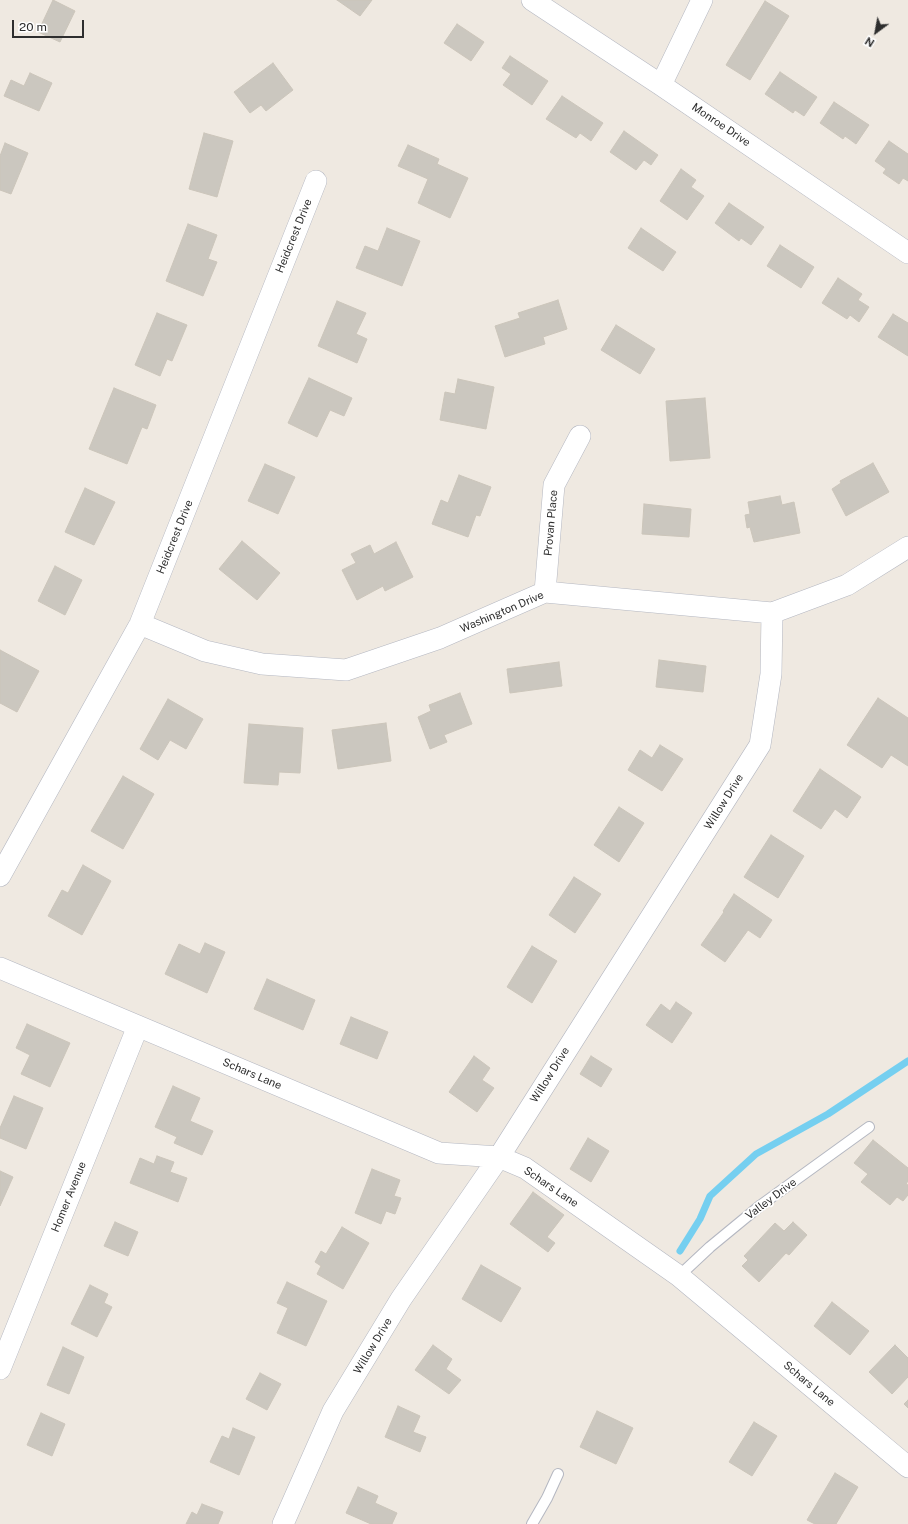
<!DOCTYPE html>
<html>
<head>
<meta charset="utf-8">
<style>
  body { margin:0 }
  #map { position:relative; width:908px; height:1524px; overflow:hidden; background:#efe9e1; font-family:"Public Sans",sans-serif }
  canvas { display:block }
  .north { position:absolute; left:856px; top:12px; width:40px; height:40px; -webkit-text-stroke:3px #fff; paint-order:stroke; rotate:212deg; font-size:11px; font-weight:700; line-height:16px; text-align:center; color:#2e2e2e }
  .north::after { content:''; display:block; margin:auto; width:14px; height:18px; background:#2e2e2e; clip-path:polygon(50% 0,100% 100%,50% 72%,0 100%) }
  .scale { position:absolute; left:12px; top:20px; width:72px; height:18px; box-sizing:border-box; border:2px solid #2e2e2e; border-top:0; padding-left:5px; font-size:12px; line-height:14px; white-space:nowrap; color:#2e2e2e; -webkit-text-stroke:3px #fff; paint-order:stroke }
</style>
</head>
<body>
<div id="map">
<canvas width="908" height="1524"></canvas>
<div class="north">N</div>
<div class="scale">20 m</div>
</div>
<script>
const context = document.querySelector('canvas').getContext('2d');
context.lineJoin = 'round';
const toPath = rows => new Path2D(rows.map(r => 'M' + r).join(''));
function strokePath(path, color, width, dash) { context.strokeStyle = color; context.lineWidth = width; context.lineCap = dash ? 'butt' : 'round'; context.setLineDash(dash || []); context.stroke(path); }
function fillPath(path, color) { context.fillStyle = color; context.fill(path, 'evenodd'); }
function write(font, color, halo, rows, align = 'center') {
  context.font = font + ' "Public Sans",sans-serif'; context.lineWidth = 3.5; context.setLineDash([]); context.textBaseline = 'middle'; context.strokeStyle = halo; context.fillStyle = color; for (const [text, x, y, turn = 0] of rows) {
    context.save(); context.translate(x, y); context.rotate((+turn || 0) * Math.PI / 180); context.textAlign = isNaN(turn) ? turn : align; if (halo) context.strokeText(text, 0, 0); context.fillText(text, 0, 0); context.restore();
  }
}
strokePath(toPath([
  [680,1251,700,1219,710,1196,756,1154,828,1114,908,1061]
]), '#75cff0', 7);
const building = toPath([
  [53,0,75,11,60,42,38,32,53,0],
  [337,0,372,0,360,16,337,0],
  [765,1,789,16,750,80,726,65,765,1],
  [457,24,484,42,471,61,444,43,457,24],
  [510,56,548,81,532,105,503,85,511,74,502,68,510,56],
  [273,63,293,90,266,111,261,105,250,113,234,92,273,63],
  [780,72,817,97,804,116,795,110,793,113,765,94,780,72],
  [30,73,52,83,39,111,4,96,11,80,24,86,30,73],
  [562,96,603,123,591,141,580,133,576,138,546,119,562,96],
  [834,102,869,125,856,144,845,136,843,139,820,123,834,102],
  [624,131,658,155,651,165,644,160,636,170,610,152,624,131],
  [204,133,233,141,217,197,189,189,204,133],
  [889,141,908,154,908,181,903,178,899,184,883,173,886,169,875,161,889,141],
  [5,143,28,153,11,194,0,190,0,156,5,143],
  [408,145,439,159,437,164,468,178,450,218,418,203,428,179,398,166,408,145],
  [681,169,696,180,691,187,704,196,687,220,660,201,681,169],
  [729,203,764,227,751,245,741,238,739,241,715,223,729,203],
  [188,224,217,235,208,259,217,262,203,296,166,281,188,224],
  [387,228,420,241,402,286,356,268,365,246,378,251,387,228],
  [641,228,676,252,663,271,628,248,641,228],
  [780,245,814,267,801,288,767,266,780,245],
  [838,278,862,294,858,300,869,307,859,322,850,315,847,319,822,303,838,278],
  [558,300,567,329,543,337,545,344,505,357,495,326,520,318,518,313,558,300],
  [337,301,366,313,356,334,367,339,357,363,318,346,337,301],
  [157,313,187,325,172,361,167,359,160,376,135,365,157,313],
  [893,314,908,323,908,356,878,337,893,314],
  [616,325,655,349,640,374,601,350,616,325],
  [309,378,352,398,344,416,330,410,317,437,288,423,309,378],
  [458,379,494,387,486,429,440,420,445,392,455,394,458,379],
  [114,388,156,405,147,429,142,427,127,464,89,449,114,388],
  [705,398,710,458,670,461,666,401,705,398],
  [873,463,889,492,846,516,832,489,841,483,840,481,873,463],
  [265,464,295,477,278,514,248,501,265,464],
  [459,475,491,487,480,516,476,515,468,537,432,524,441,500,448,503,459,475],
  [85,488,115,502,94,545,65,532,85,488],
  [780,496,782,505,794,502,800,533,754,542,750,527,747,528,745,515,750,514,748,502,780,496],
  [644,504,691,509,689,537,642,534,644,504],
  [242,541,280,573,257,600,219,569,242,541],
  [396,542,413,577,385,591,383,586,357,600,342,570,356,563,351,554,370,545,374,554,396,542],
  [55,566,82,580,65,615,38,601,55,566],
  [0,650,39,671,17,712,0,703,0,650],
  [659,660,706,666,703,692,656,687,659,660],
  [559,662,562,686,510,693,507,669,559,662],
  [460,693,472,724,444,735,447,742,430,749,418,717,431,711,429,705,460,693],
  [878,698,908,718,908,766,891,755,882,768,847,745,878,698],
  [168,699,203,719,186,749,170,740,158,760,140,749,168,699],
  [386,723,391,761,338,769,332,730,386,723],
  [249,724,303,728,300,773,279,772,278,785,244,783,249,724],
  [660,745,683,759,662,791,628,770,640,750,652,758,660,745],
  [820,769,861,797,847,818,835,809,821,829,793,811,820,769],
  [123,776,154,794,123,849,91,831,123,776],
  [619,807,644,823,619,862,594,845,619,807],
  [771,835,804,856,778,898,744,877,771,835],
  [83,865,111,881,82,935,48,916,62,890,68,893,83,865],
  [574,877,601,894,575,933,549,915,574,877],
  [734,894,772,920,760,938,748,930,725,962,701,945,724,912,723,911,734,894],
  [205,943,225,952,207,993,165,974,179,944,200,954,205,943],
  [532,946,557,961,532,1003,507,987,532,946],
  [267,979,315,1000,303,1030,254,1009,267,979],
  [676,1002,692,1013,672,1043,646,1025,661,1004,670,1011,676,1002],
  [351,1017,388,1032,377,1059,340,1044,351,1017],
  [27,1024,70,1043,50,1087,21,1074,30,1055,16,1048,27,1024],
  [474,1056,490,1068,482,1080,494,1088,477,1112,449,1092,474,1056],
  [591,1056,612,1069,601,1087,580,1074,591,1056],
  [173,1086,200,1098,190,1121,213,1131,202,1155,174,1143,177,1137,155,1127,173,1086],
  [14,1096,43,1108,26,1149,0,1138,0,1128,14,1096],
  [588,1138,609,1151,591,1182,570,1169,588,1138],
  [873,1140,908,1168,908,1181,906,1184,908,1185,908,1195,903,1201,897,1197,890,1205,861,1182,868,1174,854,1163,873,1140],
  [157,1156,174,1162,170,1172,187,1178,178,1202,130,1183,140,1158,154,1164,157,1156],
  [372,1169,400,1180,394,1196,401,1198,395,1214,386,1211,381,1224,355,1213,372,1169],
  [0,1171,13,1177,0,1206,0,1171],
  [533,1192,564,1215,547,1237,555,1243,548,1252,510,1224,533,1192],
  [115,1222,138,1232,128,1256,104,1246,115,1222],
  [793,1222,807,1235,789,1255,786,1253,759,1282,742,1266,748,1260,744,1256,775,1223,784,1231,793,1222],
  [342,1227,369,1243,343,1289,317,1274,321,1266,315,1262,321,1251,326,1254,342,1227],
  [481,1265,521,1288,501,1322,462,1299,481,1265],
  [287,1282,327,1301,306,1346,277,1333,288,1308,277,1303,287,1282],
  [90,1285,108,1294,104,1303,112,1307,97,1337,71,1324,90,1285],
  [832,1302,869,1331,850,1355,814,1326,832,1302],
  [433,1345,452,1359,446,1369,461,1380,449,1394,415,1370,433,1345],
  [895,1345,908,1358,908,1377,892,1394,869,1372,895,1345],
  [63,1347,84,1357,69,1394,47,1385,63,1347],
  [260,1373,281,1384,267,1410,246,1399,260,1373],
  [908,1400,908,1408,904,1404,908,1400],
  [398,1406,420,1416,413,1432,426,1437,420,1452,385,1437,398,1406],
  [597,1411,633,1428,616,1464,580,1447,597,1411],
  [41,1413,65,1424,52,1456,27,1445,41,1413],
  [754,1422,777,1436,752,1476,729,1462,754,1422],
  [233,1428,255,1437,239,1475,210,1462,222,1436,229,1439,233,1428],
  [835,1473,858,1487,836,1524,815,1524,807,1520,835,1473],
  [358,1487,378,1496,375,1503,397,1513,392,1524,371,1524,346,1513,358,1487],
  [202,1504,223,1512,218,1524,186,1524,192,1512,197,1515,202,1504]
]);
fillPath(building, '#cbc7bf');
strokePath(building, '#cbc5ba', 1);
const lane = toPath([
  [679,1276,710,1247,761,1205,869,1127],
  [532,1524,547,1498,558,1474]
]);
const street = toPath([
  [532,0,661,85,908,253],
  [661,85,702,0],
  [545,592,554,485,580,436],
  [140,624,205,651,262,664,346,670,440,638,545,592,772,613,847,585,908,547],
  [0,876,140,624,316,181],
  [0,968,439,1153,499,1157,525,1168,679,1276,908,1467],
  [0,1369,138,1026],
  [283,1524,333,1411,401,1299,499,1157,760,745,771,674,772,613]
]);
strokePath(lane, '#b4b7c1', 12);
strokePath(street, '#b4b7c1', 22);
strokePath(lane, '#fff', 10);
strokePath(street, '#fff', 21);
write('11px', '#2e2e2e', '#fff', [
  ["Monroe Drive",721,125,34],
  ["Heidcrest Drive",294,236,-68],
  ["Provan Place",551,523,-85],
  ["Heidcrest Drive",175,537,-68],
  ["Washington Drive",502,612,-23],
  ["Willow Drive",724,802,-58],
  ["Schars Lane",252,1074,23],
  ["Willow Drive",550,1075,-58],
  ["Schars Lane",551,1187,34],
  ["Homer Avenue",69,1197,-68],
  ["Valley Drive",771,1199,-37],
  ["Willow Drive",373,1346,-59],
  ["Schars Lane",809,1384,40]
]);
</script>
</body>
</html>
